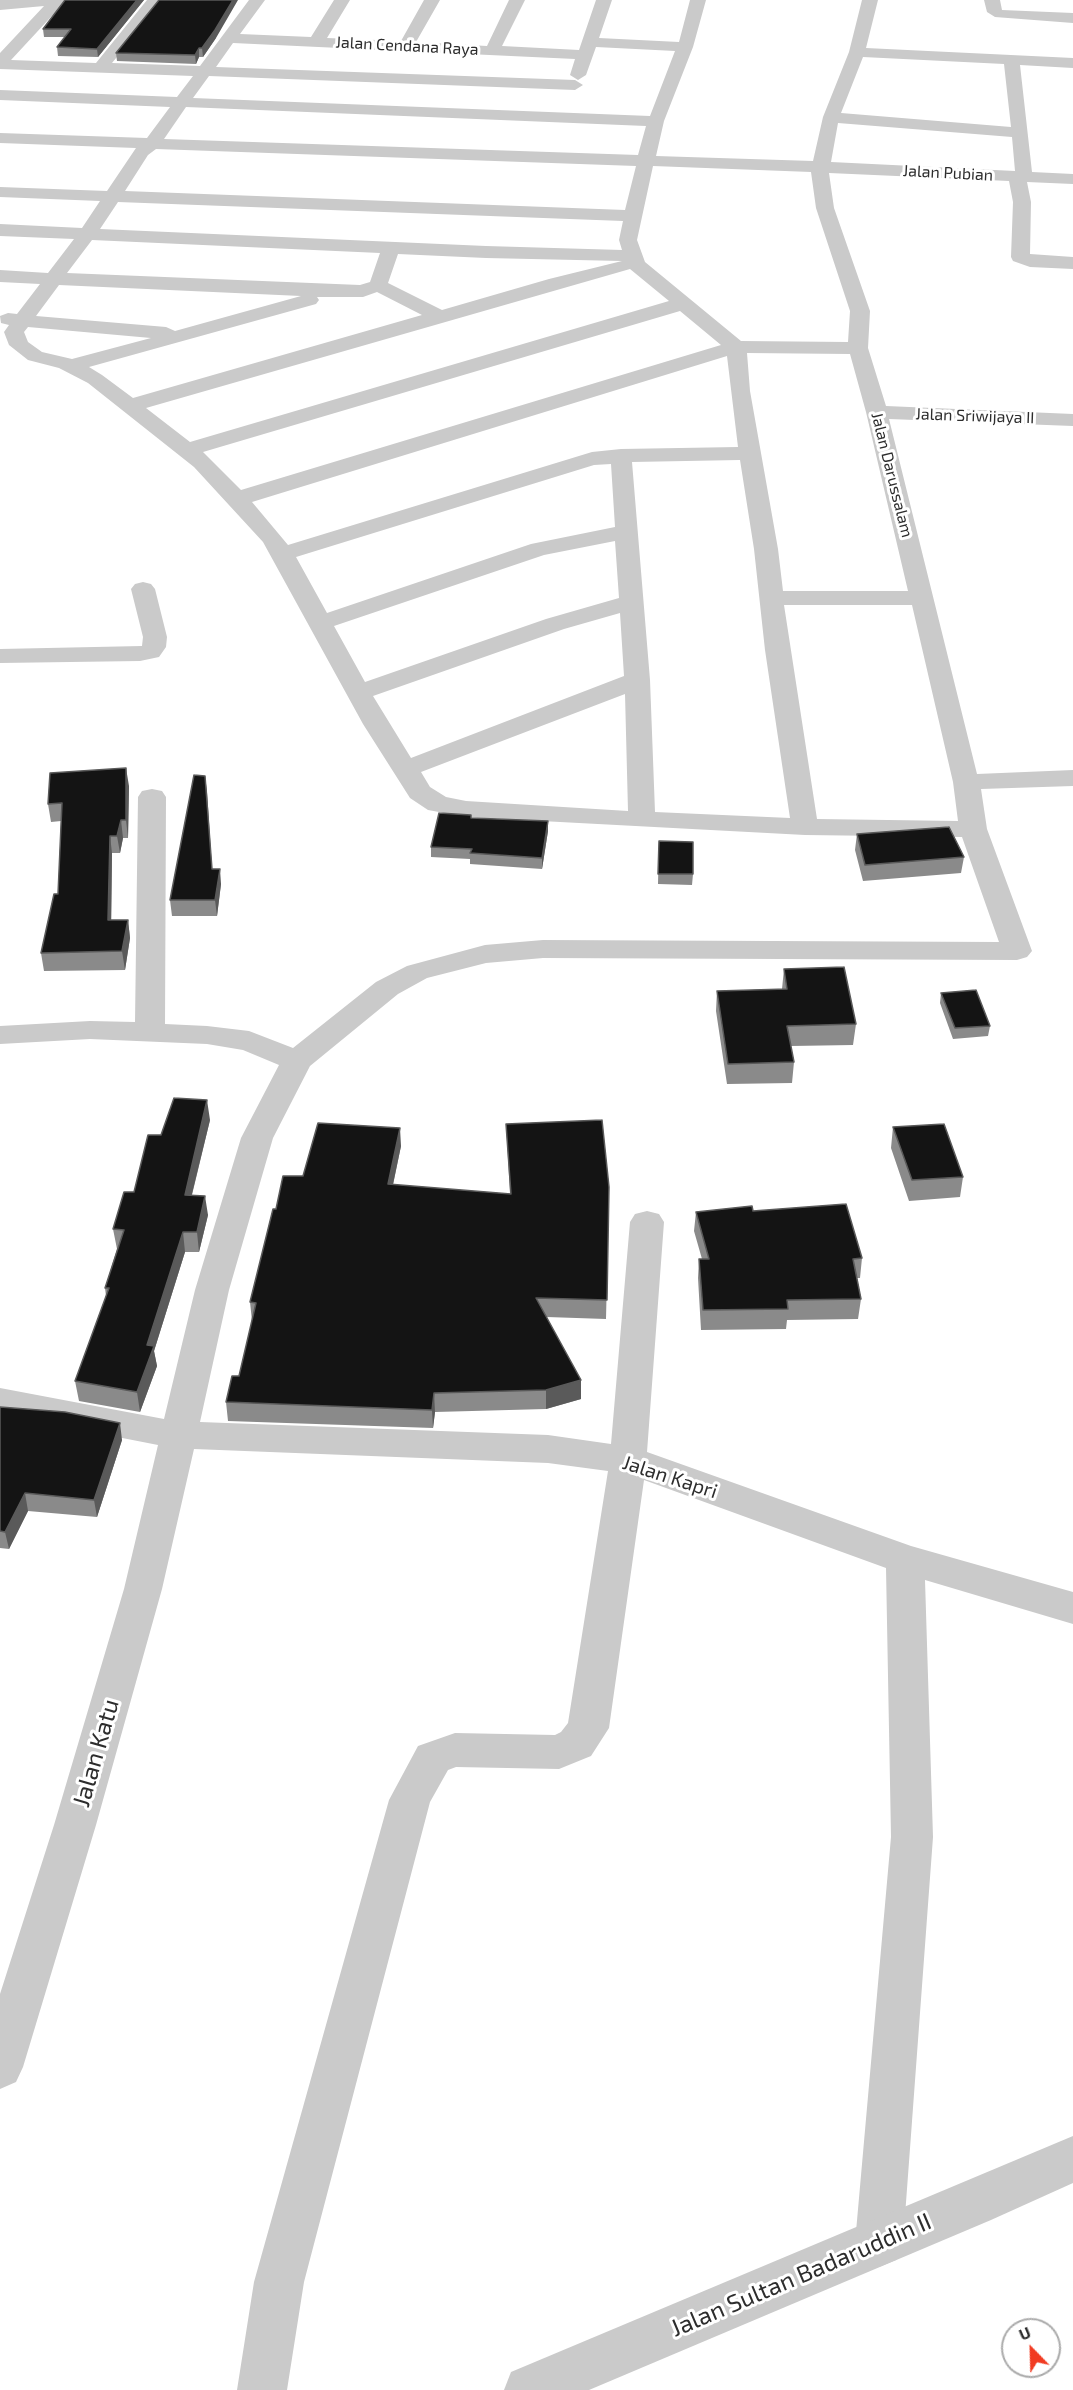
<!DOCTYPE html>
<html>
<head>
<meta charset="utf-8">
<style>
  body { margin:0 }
  #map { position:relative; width:1073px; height:2390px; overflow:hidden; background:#fff; font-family:"Exo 2",sans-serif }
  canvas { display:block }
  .north { position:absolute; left:1001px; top:2318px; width:60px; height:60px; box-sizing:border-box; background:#fff; border:2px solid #ababab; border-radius:50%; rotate:337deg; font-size:16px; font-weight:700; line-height:24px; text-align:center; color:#2d2d2d }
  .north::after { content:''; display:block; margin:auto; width:21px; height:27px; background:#f13b22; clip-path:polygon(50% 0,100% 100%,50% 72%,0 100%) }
</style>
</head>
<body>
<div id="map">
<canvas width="1073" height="2390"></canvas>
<div class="north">U</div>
</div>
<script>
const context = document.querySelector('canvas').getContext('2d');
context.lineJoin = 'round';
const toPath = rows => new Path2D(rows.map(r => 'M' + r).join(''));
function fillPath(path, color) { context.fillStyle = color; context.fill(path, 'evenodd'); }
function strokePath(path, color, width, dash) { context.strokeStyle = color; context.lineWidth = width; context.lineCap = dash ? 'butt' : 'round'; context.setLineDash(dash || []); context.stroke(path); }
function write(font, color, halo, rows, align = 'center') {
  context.font = font + ' "Exo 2",sans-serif'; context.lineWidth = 6; context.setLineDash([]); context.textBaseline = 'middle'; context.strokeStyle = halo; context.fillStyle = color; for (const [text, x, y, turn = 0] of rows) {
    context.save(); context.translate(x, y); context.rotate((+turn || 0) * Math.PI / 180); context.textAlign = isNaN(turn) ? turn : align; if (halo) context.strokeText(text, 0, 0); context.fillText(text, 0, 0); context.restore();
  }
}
fillPath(toPath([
  [0,0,70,0,62,5,11,60,96,63,147,0,163,0,112,63,200,66,249,0,265,0,240,34,311,37,334,0,350,0,327,38,401,41,424,0,440,0,416,42,487,46,509,0,525,0,502,46,579,50,596,0,612,0,599,38,679,42,690,0,706,0,693,47,664,121,656,156,813,161,823,117,849,52,862,0,878,0,866,48,1073,58,1073,68,1020,65,1032,172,1073,174,1073,184,1027,182,1031,202,1030,254,1073,257,1073,269,1030,267,1013,261,1011,257,1013,202,1009,181,829,173,834,208,870,311,868,348,886,406,1073,414,1073,426,889,419,977,774,1073,770,1073,786,981,789,987,829,1032,951,1027,957,1017,960,543,958,486,963,427,978,398,994,310,1066,273,1138,229,1290,200,1422,548,1435,611,1444,630,1222,635,1214,647,1211,659,1214,664,1222,647,1452,911,1546,1073,1592,1073,1624,925,1580,933,1837,903,2243,896,2260,879,2267,862,2260,855,2243,891,1837,886,1568,644,1480,609,1728,591,1756,559,1769,456,1767,448,1770,430,1802,304,2282,287,2390,237,2390,254,2282,389,1800,418,1746,455,1733,555,1735,561,1732,568,1723,608,1471,548,1463,194,1449,162,1589,96,1825,23,2067,16,2082,0,2089,0,1994,54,1825,124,1589,158,1445,0,1414,0,1388,164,1419,195,1290,241,1138,279,1065,243,1050,207,1044,90,1039,0,1044,0,1026,90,1021,135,1022,138,797,142,791,152,789,162,791,166,797,165,1024,207,1026,249,1031,293,1048,376,982,407,966,485,945,543,940,999,942,962,837,805,835,466,817,428,810,410,798,363,724,263,542,194,467,88,383,59,368,28,360,9,345,4,332,9,325,1,323,0,316,8,313,17,314,40,284,0,282,0,270,48,273,74,239,0,236,0,224,82,228,100,201,0,197,0,187,107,191,136,148,0,143,0,133,147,138,170,107,0,100,0,90,177,97,193,76,0,69,0,53,44,6,0,10,0,0],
  [233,43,575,59,570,75,578,80,586,75,596,47,675,51,650,116,193,98,209,76,575,90,583,85,575,80,216,67,233,43],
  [863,57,1004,64,1011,127,841,113,863,57],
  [186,107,646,126,638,155,164,139,186,107],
  [838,123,1012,137,1015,171,831,162,838,123],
  [156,149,636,166,625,210,125,191,148,155,156,149],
  [653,166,811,172,816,208,850,311,848,342,741,341,645,262,637,240,653,166],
  [118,202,623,221,619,240,622,250,486,246,100,229,118,202],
  [92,240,380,253,370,282,360,285,67,273,92,240],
  [398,254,486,258,622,261,549,279,442,310,388,283,398,254],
  [630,269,669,301,190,442,146,408,630,269],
  [59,285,301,296,175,331,166,327,36,316,59,285],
  [377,292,422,315,133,398,102,375,89,367,316,304,319,300,317,297,363,297,377,292],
  [680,311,721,345,241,490,203,452,680,311],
  [28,327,151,338,72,359,42,352,28,342,24,332,28,327],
  [747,353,850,354,866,412,908,591,783,591,778,549,750,391,747,353],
  [727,356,738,447,621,449,592,452,288,545,252,502,727,356],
  [740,460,754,549,765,650,790,818,655,812,650,680,632,462,740,460],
  [611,464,615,527,531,544,327,613,296,557,594,465,611,464],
  [615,541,619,598,546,619,365,682,334,626,544,555,615,541],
  [784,605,912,605,953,782,958,821,817,819,784,605],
  [620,613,624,676,411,758,373,696,564,629,620,613],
  [625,694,628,811,466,801,446,797,430,787,421,772,625,694],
  [984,0,1000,0,1002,10,1073,13,1073,23,995,17,987,12,984,0],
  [143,582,151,584,155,589,167,637,166,647,159,657,140,661,0,663,0,649,142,646,143,637,131,589,135,584,143,582]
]), '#cacaca');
fillPath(toPath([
  [1073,2136,1073,2183,991,2220,589,2390,504,2390,511,2372,1073,2136]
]), '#cacaca');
fillPath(toPath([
  [65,0,144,0,98,57,58,56,57,47,65,37,44,37,43,29],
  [216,38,203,57,199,57,196,64,117,61,116,53],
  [205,776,212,869,221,884,217,916,172,916,170,900],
  [129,786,128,838,123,838,120,853,112,853,111,920,128,920,130,938,125,970,44,971,41,953,58,894,61,821,51,822,48,804],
  [471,818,548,821,548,831,542,869,470,864,470,859,431,857,431,847],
  [857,834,964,857,961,873,863,881,855,850],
  [659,841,693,874,692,885,658,884],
  [784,969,856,1024,853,1045,791,1046,794,1062,792,1083,727,1084,716,1011,717,991,782,989],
  [941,993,990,1026,988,1036,953,1039,940,1003],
  [210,1120,192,1195,208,1215,199,1252,185,1252,154,1351,157,1366,140,1412,79,1401,75,1381,106,1296,105,1288,117,1249,113,1229,134,1192,161,1135],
  [506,1124,609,1187,606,1319,547,1317,581,1399,546,1409,435,1412,433,1428,228,1421,226,1402,239,1376,252,1321,250,1302,276,1209,303,1176,401,1146,393,1185,510,1194],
  [893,1127,963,1177,960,1197,909,1201,891,1148],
  [753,1211,862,1258,860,1278,857,1278,861,1299,858,1319,787,1320,786,1329,701,1330,698,1278,699,1259,702,1259,694,1231,696,1212],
  [0,1407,122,1440,97,1517,28,1511,9,1549,0,1548]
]), '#8a8a8a');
fillPath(toPath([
  [137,0,144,0,98,57,97,49],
  [233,0,238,0,216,38,203,57,202,48],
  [199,48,199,57,196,64,195,55],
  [126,768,129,786,128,838,126,820],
  [205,776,207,791,213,884,212,869],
  [121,820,123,838,120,853,117,836],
  [548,821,548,831,542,869,542,858],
  [110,836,112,853,111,938,108,920],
  [220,869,221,884,217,916,215,900],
  [128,920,130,938,125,970,122,951],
  [207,1100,210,1120,187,1214,185,1195],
  [400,1128,401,1146,389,1203,388,1184],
  [205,1196,208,1215,199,1252,197,1232],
  [183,1232,185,1252,154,1351,157,1366,140,1412,137,1392,147,1345],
  [581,1380,581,1399,546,1409,546,1390],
  [434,1393,435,1412,433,1428,432,1410],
  [120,1423,122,1440,97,1517,94,1500],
  [25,1493,28,1511,9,1549,5,1532]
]), '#5a5a5a');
const building = toPath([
  [65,0,137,0,97,49,57,47,71,29,43,29,65,0],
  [159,0,233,0,215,30,202,48,199,48,195,55,116,53,159,0],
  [126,768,126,820,121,820,117,836,110,836,108,920,128,920,122,951,41,953,54,894,58,894,62,803,48,804,50,773,126,768],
  [194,775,205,776,212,869,220,869,215,900,170,900,194,775],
  [439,813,471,815,471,818,548,821,542,858,470,853,472,849,431,847,439,813],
  [949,827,964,857,865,865,857,834,949,827],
  [659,841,693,842,693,874,658,874,659,841],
  [844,967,856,1024,787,1026,794,1062,728,1064,717,991,787,989,784,969,844,967],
  [976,990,990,1026,955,1028,941,993,976,990],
  [174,1098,207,1100,185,1195,205,1196,197,1232,183,1232,147,1345,154,1346,137,1392,75,1381,109,1288,105,1288,124,1230,113,1229,124,1192,134,1192,148,1135,161,1135,174,1098],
  [602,1120,609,1187,607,1300,536,1298,581,1380,546,1390,434,1393,432,1410,226,1402,232,1376,239,1376,256,1303,250,1302,273,1209,276,1209,283,1176,303,1176,318,1123,400,1128,388,1184,511,1194,506,1124,602,1120],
  [944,1124,963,1177,912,1180,893,1127,944,1124],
  [846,1204,862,1258,853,1259,861,1299,787,1300,788,1309,703,1310,699,1259,709,1259,696,1212,752,1206,753,1211,846,1204],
  [0,1407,65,1412,120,1423,94,1500,25,1493,5,1532,0,1531,0,1407]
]);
fillPath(building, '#141414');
strokePath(building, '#5a5a5a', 1.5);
write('16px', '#2d2d2d', '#fff', [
  ["Jalan Cendana Raya",407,46,3],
  ["Jalan Pubian",948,173,3],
  ["Jalan Sriwijaya II",975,416,2],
  ["Jalan Darussalam",892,475,76]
]);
write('20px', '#2d2d2d', '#fff', [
  ["Jalan Kapri",670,1477,18]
]);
write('24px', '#2d2d2d', '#fff', [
  ["Jalan Katu",96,1753,-74],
  ["Jalan Sultan Badaruddin II",801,2275,-23]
]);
</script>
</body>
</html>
